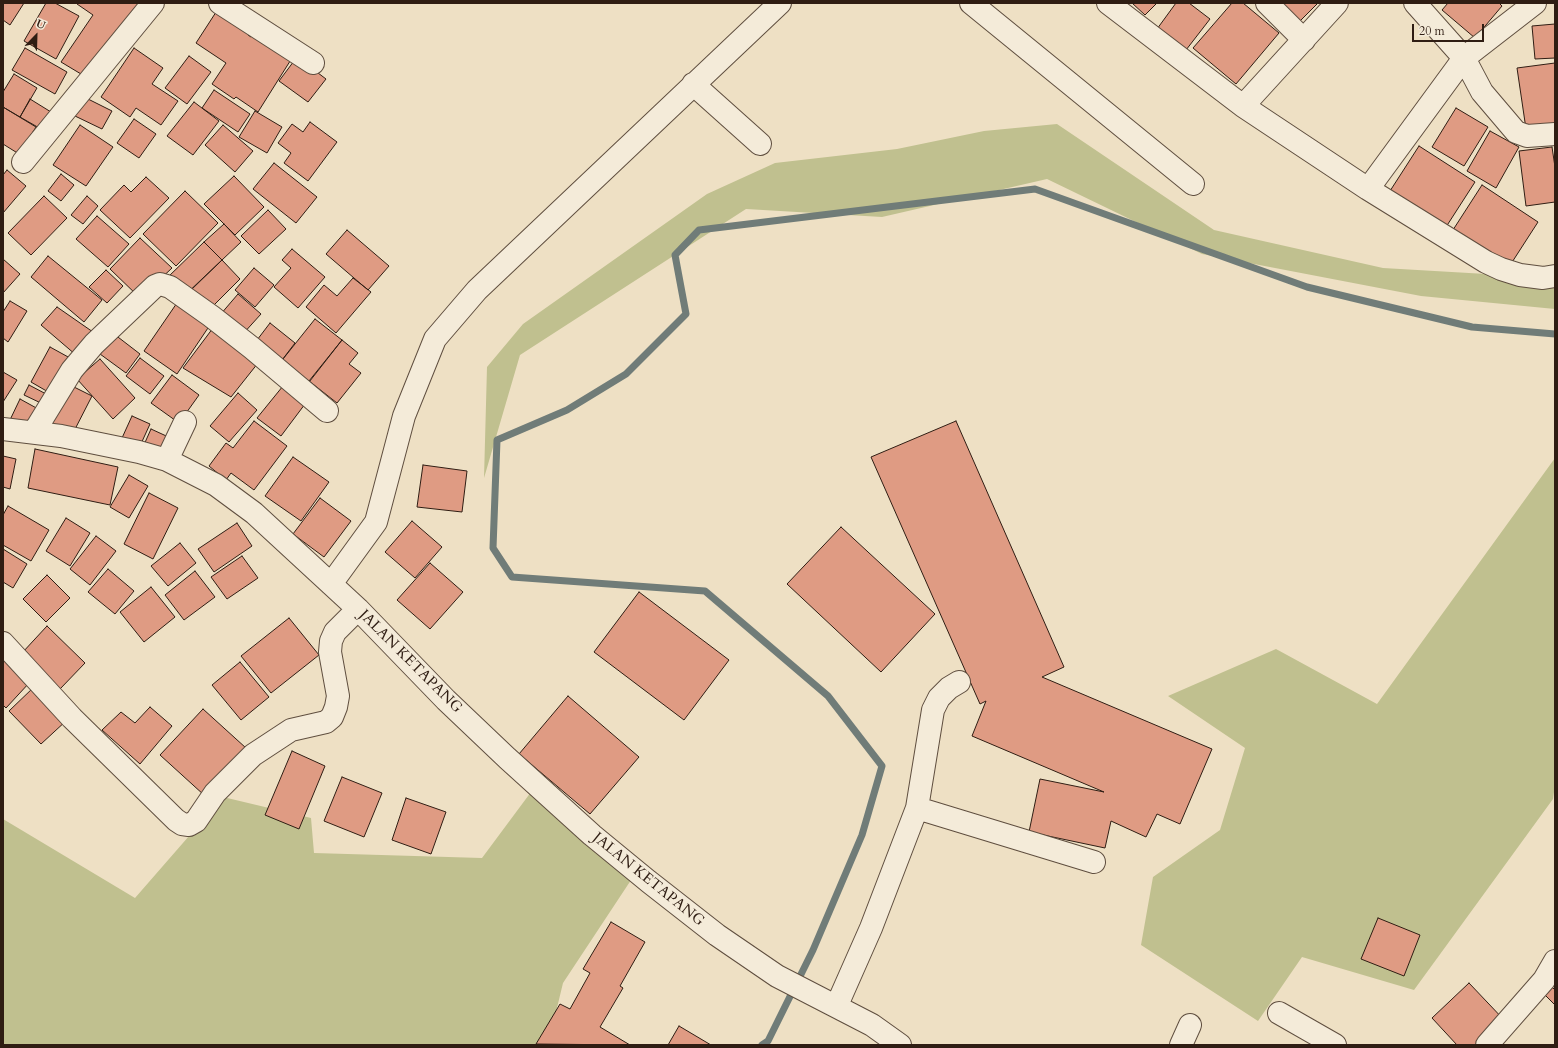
<!DOCTYPE html>
<html>
<head>
<meta charset="utf-8">
<style>
  body { margin:0 }
  #map { position:relative; width:1558px; height:1048px; overflow:hidden; background:#eee0c4; font-family:Cardo,serif }
  canvas { display:block }
  .frame { position:absolute; inset:0; border:4px solid #2f1d13; pointer-events:none }
  .north { position:absolute; left:16px; top:16px; width:40px; height:40px; -webkit-text-stroke:3px #f4ebd9; paint-order:stroke; rotate:23deg; font-size:11px; font-weight:700; line-height:16px; text-align:center; color:#2f1d13 }
  .north::after { content:''; display:block; margin:auto; width:14px; height:18px; background:#2f1d13; clip-path:polygon(50% 0,100% 100%,50% 72%,0 100%) }
  .scale { position:absolute; left:1412px; top:24px; width:72px; height:18px; box-sizing:border-box; border:2px solid #2f1d13; border-top:0; padding-left:5px; font-size:12px; line-height:14px; white-space:nowrap; color:#2f1d13; -webkit-text-stroke:3px #f4ebd9; paint-order:stroke }
</style>
</head>
<body>
<div id="map">
<canvas width="1558" height="1048"></canvas>
<div class="frame"></div>
<div class="north">U</div>
<div class="scale">20 m</div>
</div>
<script>
const context = document.querySelector('canvas').getContext('2d');
context.lineJoin = 'round';
function fillPath(path, color) { context.fillStyle = color; context.fill(path, 'evenodd'); }
const toPath = rows => new Path2D(rows.map(r => 'M' + r).join(''));
function strokePath(path, color, width, dash) { context.strokeStyle = color; context.lineWidth = width; context.lineCap = dash ? 'butt' : 'round'; context.setLineDash(dash || []); context.stroke(path); }
function write(font, color, halo, rows, align = 'center') {
  context.font = font + ' Cardo,serif'; context.lineWidth = 3.5; context.setLineDash([]); context.textBaseline = 'middle'; context.strokeStyle = halo; context.fillStyle = color; for (const [text, x, y, turn = 0] of rows) {
    context.save(); context.translate(x, y); context.rotate((+turn || 0) * Math.PI / 180); context.textAlign = isNaN(turn) ? turn : align; if (halo) context.strokeText(text, 0, 0); context.fillText(text, 0, 0); context.restore();
  }
}
fillPath(toPath([
  [1057,124,1214,230,1383,268,1555,278,1555,309,1421,296,1202,254,1047,179,882,217,746,209,520,355,484,478,487,367,523,324,707,194,775,163,897,149,984,131],
  [1555,458,1555,785,1553,799,1414,990,1302,957,1258,1021,1141,945,1153,877,1220,830,1245,748,1168,696,1276,649,1377,704],
  [531,792,635,874,563,983,548,1045,3,1045,3,819,135,898,223,797,311,818,314,853,482,858]
]), '#c0c08f');
strokePath(toPath([
  [762,1045,768,1041,813,950,862,835,882,766,828,696,705,591,512,577,493,548,497,440,567,410,626,374,686,314,675,255,699,230,1035,189,1307,287,1472,327,1555,334]
]), '#707c78', 7);
const building = toPath([
  [3,3,24,3,10,25,3,20,3,3],
  [46,3,55,3,79,16,56,59,24,41,46,3],
  [78,3,149,3,86,77,61,62,93,15,77,4,78,3],
  [1132,3,1157,3,1145,15,1132,3],
  [1176,3,1189,3,1210,19,1186,50,1157,29,1176,3],
  [1232,3,1243,3,1279,33,1236,84,1193,48,1232,3],
  [1274,3,1318,3,1296,25,1274,3],
  [1448,3,1499,3,1502,6,1475,38,1442,10,1448,3],
  [220,6,253,28,248,35,251,37,256,31,292,58,258,112,236,97,234,99,212,84,226,63,196,43,220,6],
  [1555,24,1555,58,1535,59,1532,26,1555,24],
  [25,48,67,72,55,94,12,70,25,48],
  [134,48,163,68,152,84,178,101,161,125,136,108,130,117,101,97,134,48],
  [189,56,211,72,187,104,165,88,189,56],
  [297,57,326,79,308,102,279,81,297,57],
  [1555,63,1555,125,1526,129,1517,68,1555,63],
  [14,74,37,88,20,117,3,107,3,92,14,74],
  [214,90,250,114,238,132,202,108,214,90],
  [84,97,112,111,102,129,75,116,84,97],
  [30,99,51,112,41,129,20,117,30,99],
  [194,102,219,121,193,155,167,136,194,102],
  [3,107,36,127,19,154,3,144,3,107],
  [1456,108,1488,127,1464,166,1432,147,1456,108],
  [255,111,282,127,267,153,239,137,255,111],
  [134,119,156,134,139,158,117,143,134,119],
  [310,122,337,142,308,181,284,163,291,153,278,143,292,124,303,132,310,122],
  [80,125,113,147,86,186,53,165,80,125],
  [223,125,253,151,235,172,205,145,223,125],
  [1490,131,1519,147,1496,188,1467,171,1490,131],
  [1419,146,1475,182,1446,227,1390,191,1419,146],
  [1552,147,1555,167,1555,202,1526,206,1519,151,1552,147],
  [274,163,317,197,296,223,253,189,274,163],
  [7,170,26,186,3,213,3,175,7,170],
  [61,174,74,185,61,201,48,191,61,174],
  [234,176,264,207,235,235,204,204,234,176],
  [146,177,169,198,130,238,100,210,124,185,131,192,146,177],
  [1482,185,1538,222,1507,270,1451,233,1482,185],
  [185,191,218,223,176,266,143,234,185,191],
  [44,196,67,218,31,255,8,233,44,196],
  [87,196,98,206,83,224,71,215,87,196],
  [268,210,286,229,259,254,241,236,268,210],
  [97,216,129,244,108,267,76,239,97,216],
  [224,224,241,242,222,260,204,242,224,224],
  [347,230,389,266,368,290,326,254,347,230],
  [140,238,172,268,140,298,110,269,140,238],
  [204,242,222,260,184,296,167,278,204,242],
  [292,249,325,277,298,308,274,287,291,268,282,260,292,249],
  [48,256,102,300,84,322,31,277,48,256],
  [3,259,20,274,3,293,3,259],
  [222,260,240,279,209,310,190,291,222,260],
  [254,268,274,285,255,307,235,290,254,268],
  [106,270,123,286,107,303,89,287,106,270],
  [353,278,371,292,336,333,306,307,324,285,337,296,353,278],
  [238,294,261,314,242,335,220,315,238,294],
  [179,300,212,322,177,374,144,351,179,300],
  [10,301,27,311,8,342,3,338,3,312,10,301],
  [57,307,93,332,76,355,41,325,57,307],
  [315,319,342,340,306,386,279,364,315,319],
  [270,323,295,343,279,364,254,344,270,323],
  [216,324,262,358,231,397,183,368,216,324],
  [114,334,140,354,126,373,100,354,114,334],
  [342,340,358,353,349,364,361,373,337,403,309,381,342,340],
  [50,347,70,358,50,393,31,382,50,347],
  [140,358,164,376,150,394,126,376,140,358],
  [100,359,135,398,113,419,77,379,100,359],
  [3,372,17,380,3,402,3,372],
  [172,375,199,395,179,423,151,403,172,375],
  [66,383,92,396,71,437,45,424,66,383],
  [29,385,48,395,43,404,24,395,29,385],
  [283,386,305,404,281,436,257,418,283,386],
  [238,393,257,410,229,442,210,426,238,393],
  [20,399,40,410,31,427,9,422,20,399],
  [132,416,150,424,140,446,122,438,132,416],
  [254,421,287,446,254,490,231,473,226,480,209,466,226,443,233,448,254,421],
  [956,421,1064,667,1042,677,1212,749,1180,824,1157,814,1146,837,1111,821,1105,848,1029,832,1040,779,1104,792,972,736,986,701,980,704,871,457,956,421],
  [151,429,175,440,168,457,143,447,151,429],
  [35,449,118,467,110,505,28,488,35,449],
  [3,456,16,459,10,489,3,487,3,456],
  [293,457,329,482,301,521,265,496,293,457],
  [423,465,467,471,462,512,417,507,423,465],
  [129,475,148,486,129,518,110,507,129,475],
  [149,493,178,508,153,559,124,544,149,493],
  [320,498,351,521,324,557,293,534,320,498],
  [8,506,49,530,31,561,3,545,3,515,8,506],
  [66,518,90,533,70,566,46,551,66,518],
  [412,521,442,547,415,578,385,552,412,521],
  [237,523,252,546,214,572,198,549,237,523],
  [841,527,935,614,881,672,787,584,841,527],
  [96,536,116,551,90,585,70,569,96,536],
  [180,543,196,563,168,586,151,566,180,543],
  [3,549,27,564,13,588,3,582,3,549],
  [242,556,258,578,227,599,211,577,242,556],
  [430,563,463,592,430,629,397,600,430,563],
  [108,569,134,591,115,614,88,592,108,569],
  [195,571,215,597,184,620,165,595,195,571],
  [47,575,70,598,46,622,23,599,47,575],
  [151,587,175,617,144,642,120,612,151,587],
  [639,592,729,660,684,720,594,652,639,592],
  [289,618,319,655,271,693,241,656,289,618],
  [47,626,85,663,60,689,22,653,47,626],
  [3,656,30,682,6,708,3,705,3,656],
  [240,662,269,697,241,720,212,685,240,662],
  [34,687,67,720,41,744,9,711,34,687],
  [568,696,639,757,590,814,519,754,568,696],
  [150,707,172,726,140,764,102,730,121,712,135,723,150,707],
  [203,709,246,748,204,795,160,755,203,709],
  [292,751,325,766,299,829,265,815,292,751],
  [342,777,382,793,364,837,324,821,342,777],
  [406,798,446,812,431,854,392,840,406,798],
  [1378,918,1420,935,1404,976,1361,959,1378,918],
  [611,922,645,942,620,986,623,988,600,1027,630,1045,536,1044,560,1004,570,1009,590,973,583,969,611,922],
  [1469,983,1506,1022,1483,1045,1457,1045,1432,1018,1469,983],
  [1552,987,1555,990,1555,1005,1544,994,1552,987],
  [679,1026,711,1045,668,1045,679,1026]
]);
fillPath(building, '#df9b83');
strokePath(building, '#2f1d13', 1);
const minor = toPath([
  [220,3,313,63],
  [971,3,1193,184],
  [1108,3,1243,106,1368,189,1486,262,1501,269,1520,275,1543,278,1555,276],
  [1267,3,1304,40],
  [1415,3,1464,58,1482,92,1516,132,1527,136,1555,134],
  [693,84,760,144],
  [1243,106,1337,3],
  [23,162,153,3],
  [1368,189,1464,58,1535,3],
  [3,429,61,436,139,452,167,460,216,485,254,513,358,609,446,700,507,758,592,835,648,881,717,935,777,976,872,1025,900,1045],
  [34,432,72,370,94,344,155,286,160,284,170,287,211,316,252,348,327,411],
  [167,460,185,422],
  [331,584,376,522,404,416,435,339,477,290,780,3],
  [3,643,72,718,176,820,182,824,189,825,196,821,215,793,253,755,291,730,326,722,332,717,336,707,338,696,330,652,331,641,335,632,358,609],
  [917,808,1094,862],
  [837,1005,871,928,917,808,933,710,939,698,949,688,959,682],
  [1279,1013,1335,1045],
  [1181,1045,1190,1025],
  [1487,1045,1544,980,1555,961]
]);
strokePath(minor, '#5f4e3f', 24);
strokePath(minor, '#f4ebd9', 22);
write('15px', '#2f1d13', '#f4ebd9', [
  ["JALAN KETAPANG",410,662,45],
  ["JALAN KETAPANG",648,880,39]
]);
</script>
</body>
</html>
